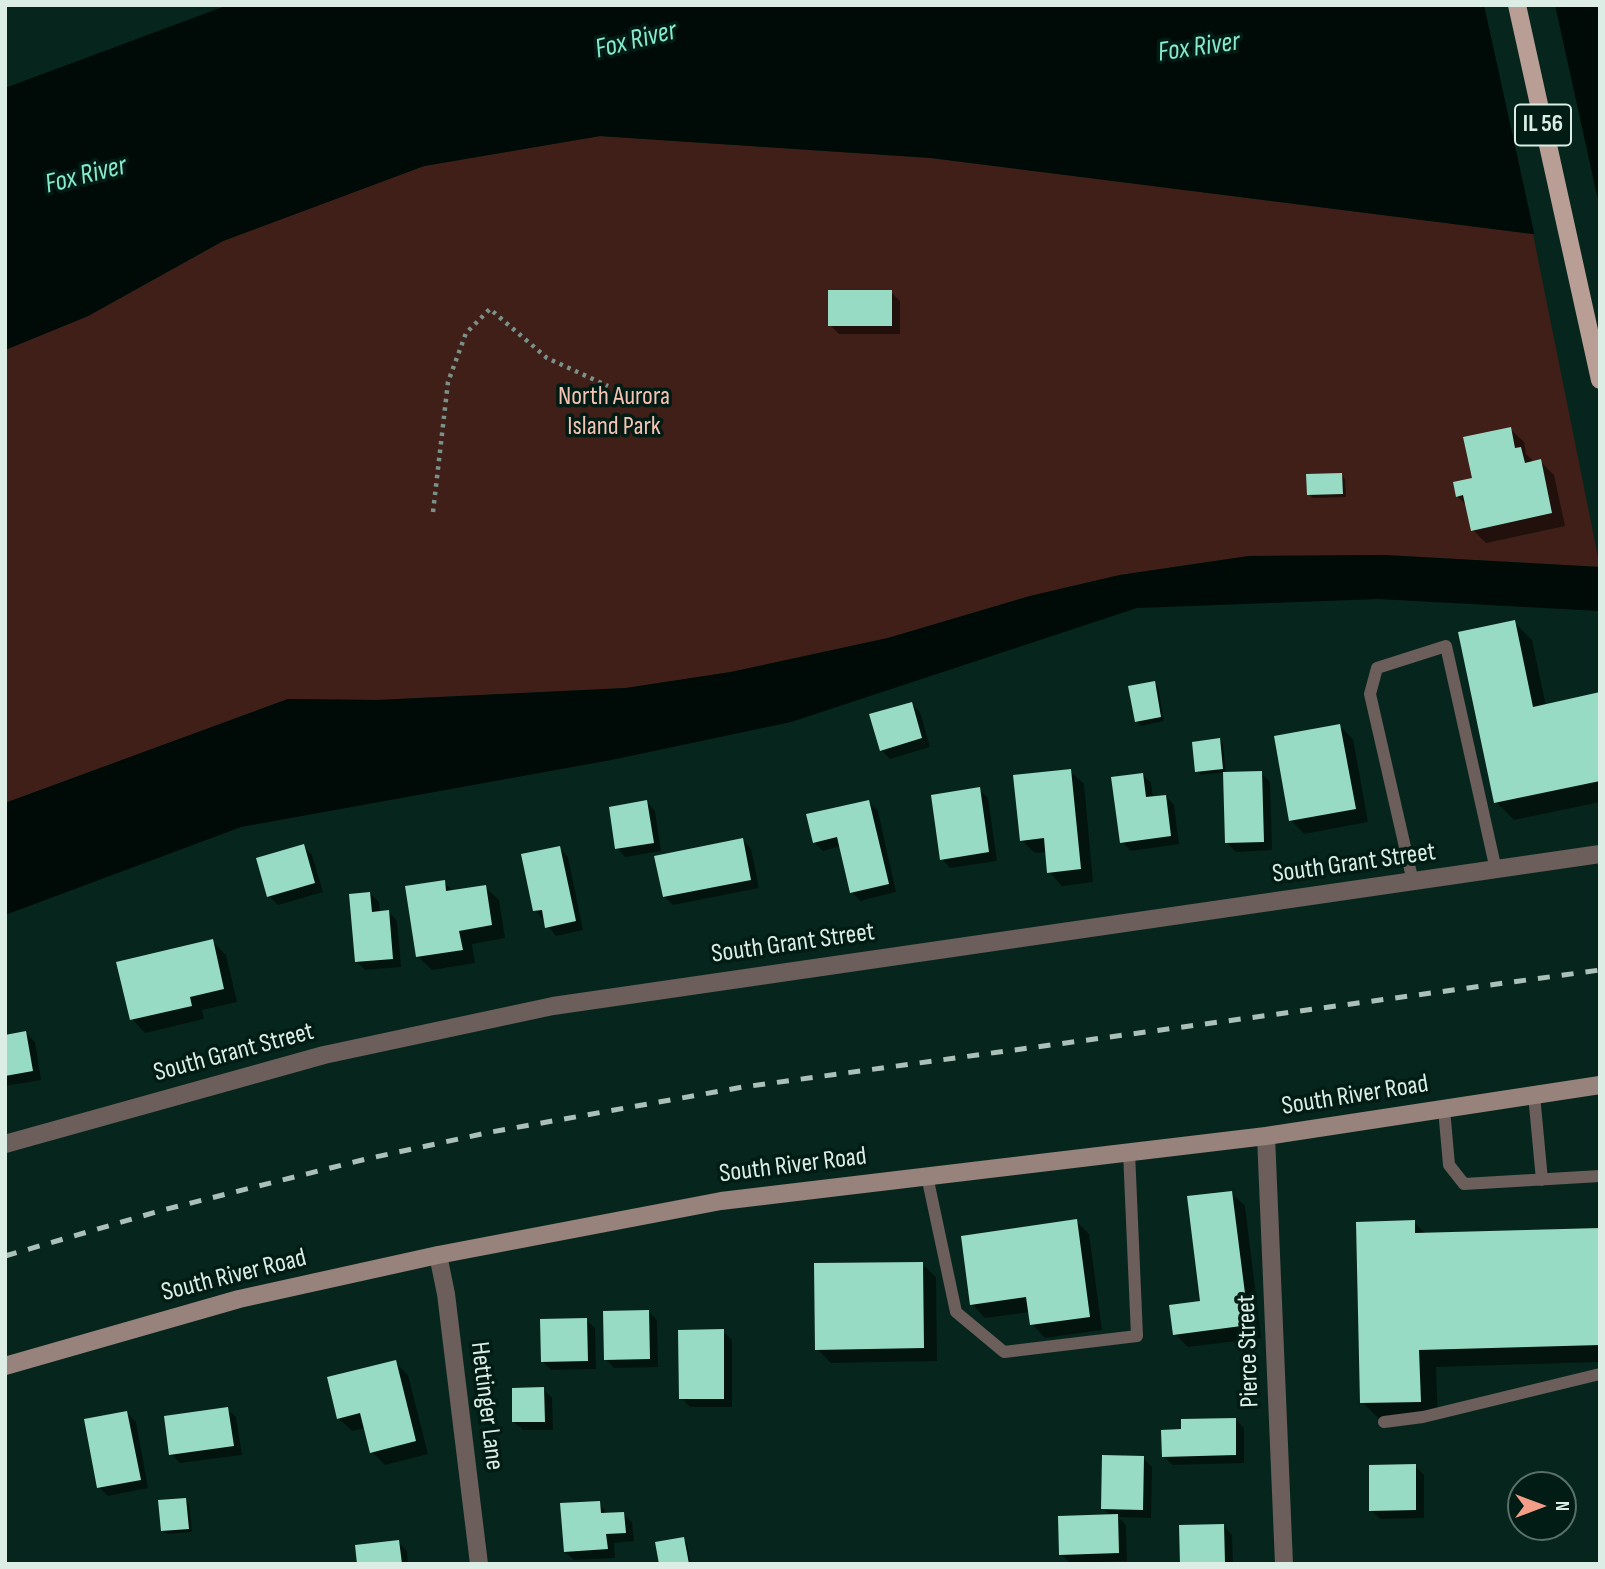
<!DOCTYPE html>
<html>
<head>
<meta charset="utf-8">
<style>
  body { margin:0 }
  #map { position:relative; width:1605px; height:1569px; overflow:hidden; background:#06261d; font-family:"Sofia Sans Condensed",sans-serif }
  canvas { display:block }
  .frame { position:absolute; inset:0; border:7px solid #dcede6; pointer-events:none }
  .north { position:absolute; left:1507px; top:1471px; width:70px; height:70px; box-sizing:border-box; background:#001c14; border:2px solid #587068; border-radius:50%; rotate:90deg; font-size:19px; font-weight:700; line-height:28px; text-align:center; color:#dcede6 }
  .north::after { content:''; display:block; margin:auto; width:24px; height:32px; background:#f49e88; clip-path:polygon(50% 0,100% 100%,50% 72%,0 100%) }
</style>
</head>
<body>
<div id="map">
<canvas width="1605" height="1569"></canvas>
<div class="frame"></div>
<div class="north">N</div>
</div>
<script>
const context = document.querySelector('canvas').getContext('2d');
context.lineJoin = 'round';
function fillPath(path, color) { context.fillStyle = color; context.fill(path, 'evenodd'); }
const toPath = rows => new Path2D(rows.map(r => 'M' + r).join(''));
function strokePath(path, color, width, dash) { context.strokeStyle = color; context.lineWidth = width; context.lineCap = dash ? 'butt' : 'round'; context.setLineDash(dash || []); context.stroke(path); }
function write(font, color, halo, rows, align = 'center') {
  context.font = font + ' "Sofia Sans Condensed",sans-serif'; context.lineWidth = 7; context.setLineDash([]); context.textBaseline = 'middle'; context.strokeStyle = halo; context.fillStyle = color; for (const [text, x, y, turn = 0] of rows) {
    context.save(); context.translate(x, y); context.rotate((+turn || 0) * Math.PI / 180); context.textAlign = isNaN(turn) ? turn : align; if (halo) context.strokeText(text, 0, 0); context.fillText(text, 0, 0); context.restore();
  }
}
fillPath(toPath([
  [600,136,931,158,1533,234,1600,567,1384,555,1249,556,1120,575,1030,596,888,638,731,672,626,688,378,700,288,699,5,803,5,350,88,316,223,241,424,166]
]), '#3f1f17');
fillPath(toPath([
  [228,5,1600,5,1600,227,1533,234,931,158,600,136,424,166,223,241,88,316,5,350,5,88],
  [1384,555,1600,567,1600,611,1378,599,1137,608,791,722,611,760,241,827,5,915,5,803,288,699,378,700,626,688,731,672,888,638,1030,596,1120,575,1249,556]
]), '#000a06');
fillPath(toPath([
  [1484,5,1555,5,1600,209,1600,231,1535,237]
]), '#06261d');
fillPath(toPath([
  [891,292,900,301,900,334,839,334,830,325],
  [1510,429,1524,442,1526,454,1534,462,1540,461,1554,475,1565,526,1486,543,1473,530,1468,507,1457,496,1474,479],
  [1341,475,1345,479,1346,497,1313,498,1309,494],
  [1514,622,1532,640,1546,706,1600,694,1600,802,1514,820,1496,802],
  [1154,683,1158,687,1164,721,1141,726,1137,722],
  [911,704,920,712,930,747,890,759,881,750],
  [1340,726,1353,739,1368,822,1304,834,1291,820],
  [1219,740,1223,744,1226,774,1261,773,1270,782,1272,850,1236,852,1227,843,1225,772,1201,775,1197,771],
  [1070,771,1084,784,1093,882,1062,886,1049,872,1047,852,1035,853,1021,840],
  [1142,774,1151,783,1153,798,1166,796,1174,805,1179,844,1131,851,1122,842],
  [979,789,988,798,997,861,950,868,942,859],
  [647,802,655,811,661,851,625,857,617,848],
  [869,802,878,811,896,892,860,901,852,892,841,846,823,851,814,842],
  [743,840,751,849,759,888,673,905,664,896],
  [303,846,312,855,323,892,278,905,269,896],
  [559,848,568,857,583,930,556,936,535,910],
  [444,882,454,892,485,887,499,900,505,938,472,944,475,963,432,970,418,957],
  [370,893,379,902,380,913,389,912,397,921,401,967,365,970,356,961],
  [212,941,226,955,237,1002,202,1010,204,1019,145,1033,132,1019],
  [26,1033,35,1042,41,1080,5,1086,5,1037],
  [1231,1192,1245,1206,1261,1338,1188,1347,1175,1334,1202,1303],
  [1076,1221,1089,1234,1102,1330,1045,1338,1032,1324,1030,1312,985,1318,972,1304],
  [1414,1222,1426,1234,1600,1230,1600,1362,1436,1367,1438,1419,1380,1420,1362,1402],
  [922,1264,936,1277,937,1361,831,1363,817,1349],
  [648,1311,657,1320,658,1367,614,1368,606,1359],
  [586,1320,595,1328,596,1369,551,1370,542,1361],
  [723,1331,732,1340,732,1407,690,1407,681,1398],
  [395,1362,408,1375,428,1454,385,1465,372,1452,366,1428,352,1431,338,1418],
  [543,1389,552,1398,553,1430,523,1430,514,1422],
  [227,1409,236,1417,242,1455,180,1463,171,1454],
  [127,1413,136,1422,148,1488,108,1496,99,1487],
  [1235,1419,1244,1428,1244,1463,1173,1465,1164,1457,1183,1431],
  [1143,1458,1152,1467,1151,1518,1118,1517,1126,1525,1127,1561,1070,1563,1061,1554,1111,1516,1103,1508],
  [1415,1466,1424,1475,1424,1518,1380,1519,1371,1510],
  [185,1499,189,1503,192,1532,167,1534,163,1531],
  [599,1503,608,1515,623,1514,632,1522,634,1541,614,1543,615,1558,574,1560,565,1552],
  [1224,1526,1232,1535,1233,1564,1182,1564],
  [683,1539,687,1543,691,1564,661,1564],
  [398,1542,407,1551,408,1564,359,1564]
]), '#0007');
fillPath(toPath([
  [828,290,892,290,892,326,828,326],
  [1511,427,1515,448,1521,447,1525,463,1541,459,1552,513,1471,531,1463,495,1456,497,1453,482,1472,478,1463,437],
  [1342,473,1343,494,1307,495,1306,474],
  [1515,620,1533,707,1600,692,1600,781,1494,803,1458,632],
  [1155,681,1161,717,1135,722,1128,686],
  [912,702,922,738,880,751,869,714],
  [1340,724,1356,809,1289,821,1274,736],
  [1220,738,1223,769,1195,772,1192,742],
  [1071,769,1081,869,1047,873,1044,838,1020,841,1013,775],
  [1262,771,1264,842,1225,843,1223,772],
  [1143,773,1146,797,1166,795,1171,836,1120,843,1111,777],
  [980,787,989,852,940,860,931,795],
  [647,800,654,843,615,849,609,807],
  [869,800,889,884,850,893,837,837,813,843,806,814],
  [743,838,751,880,663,897,654,856],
  [304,844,315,883,267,897,256,858],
  [560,846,576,921,545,928,542,910,533,911,521,854],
  [445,880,446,891,486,885,492,925,459,931,463,950,416,957,405,886],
  [370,892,372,912,389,910,393,959,355,962,349,894],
  [213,939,224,989,190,997,192,1006,130,1020,116,962],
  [26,1031,33,1071,5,1076,5,1035],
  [1232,1191,1249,1325,1173,1335,1169,1305,1200,1301,1187,1196],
  [1077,1219,1090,1317,1030,1325,1026,1297,970,1305,961,1236],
  [1415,1220,1415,1233,1600,1228,1600,1345,1419,1350,1421,1402,1360,1403,1356,1222],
  [923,1262,924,1348,815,1350,814,1263],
  [649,1310,650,1359,604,1360,603,1311],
  [587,1318,588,1361,541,1362,540,1319],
  [724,1329,724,1399,679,1399,678,1330],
  [396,1360,416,1441,370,1453,360,1413,337,1419,327,1377],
  [544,1387,545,1422,512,1422,512,1388],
  [228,1407,234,1446,169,1455,164,1416],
  [127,1411,141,1480,97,1488,84,1419],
  [1236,1418,1236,1455,1162,1457,1161,1430,1181,1429,1181,1419],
  [1102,1455,1144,1456,1143,1510,1101,1509],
  [1416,1464,1416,1510,1369,1511,1369,1465],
  [186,1498,189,1529,161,1531,158,1500],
  [600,1501,601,1513,624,1512,626,1533,606,1534,608,1549,564,1552,560,1503],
  [1118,1514,1119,1553,1059,1555,1058,1516],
  [1224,1524,1225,1563,1180,1564,1179,1525],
  [684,1537,689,1564,659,1564,655,1542],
  [399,1540,402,1564,357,1564,355,1545]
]), '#98dbc4');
strokePath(toPath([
  [433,512,448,382,466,333,490,309,547,358,608,386]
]), '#7a928a', 4.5, [3.5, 5]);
strokePath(toPath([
  [1413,882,1370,694,1377,668,1446,646,1496,870],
  [1534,1095,1542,1180],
  [1444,1109,1449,1165,1464,1184,1600,1176],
  [927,1176,956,1312,1004,1352,1137,1336,1129,1152],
  [1384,1422,1423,1417,1600,1374]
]), '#6c5e5b', 12);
strokePath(toPath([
  [1266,1136,1284,1564],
  [5,1144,324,1055,553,1006,1600,854],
  [438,1255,446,1294,479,1564]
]), '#6c5e5b', 18);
strokePath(toPath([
  [5,1366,239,1299,438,1255,721,1201,1266,1136,1600,1085]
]), '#97827c', 18);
strokePath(toPath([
  [1517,5,1600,380]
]), '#b99e96', 18);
strokePath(toPath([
  [5,1256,163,1210,366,1159,491,1132,743,1087,1600,970]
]), '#abc0b8', 5, [12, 12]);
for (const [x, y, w] of [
  [1543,125,56]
]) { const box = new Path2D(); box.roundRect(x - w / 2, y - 20.5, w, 41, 5); context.fillStyle = '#001c14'; context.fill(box); strokePath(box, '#dcede6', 2); }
write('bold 24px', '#dcede6', null, [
  ["IL 56",1543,125]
]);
write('26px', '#f6c2b4', '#001c14', [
  ["North Aurora",614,397],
  ["Island Park",614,427]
]);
write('26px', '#dcede6', '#001c14', [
  ["South Grant Street",1354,864,-8],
  ["South Grant Street",793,944,-8],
  ["South Grant Street",234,1053,-15],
  ["South River Road",1355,1096,-9],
  ["South River Road",793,1166,-7],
  ["South River Road",234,1276,-14],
  ["Pierce Street",1249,1351,-92],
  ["Hettinger Lane",486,1406,83]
]);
write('italic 28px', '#87eacb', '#001c14', [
  ["Fox River",636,41,-14],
  ["Fox River",1199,48,-8],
  ["Fox River",86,176,-14]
]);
</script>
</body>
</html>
